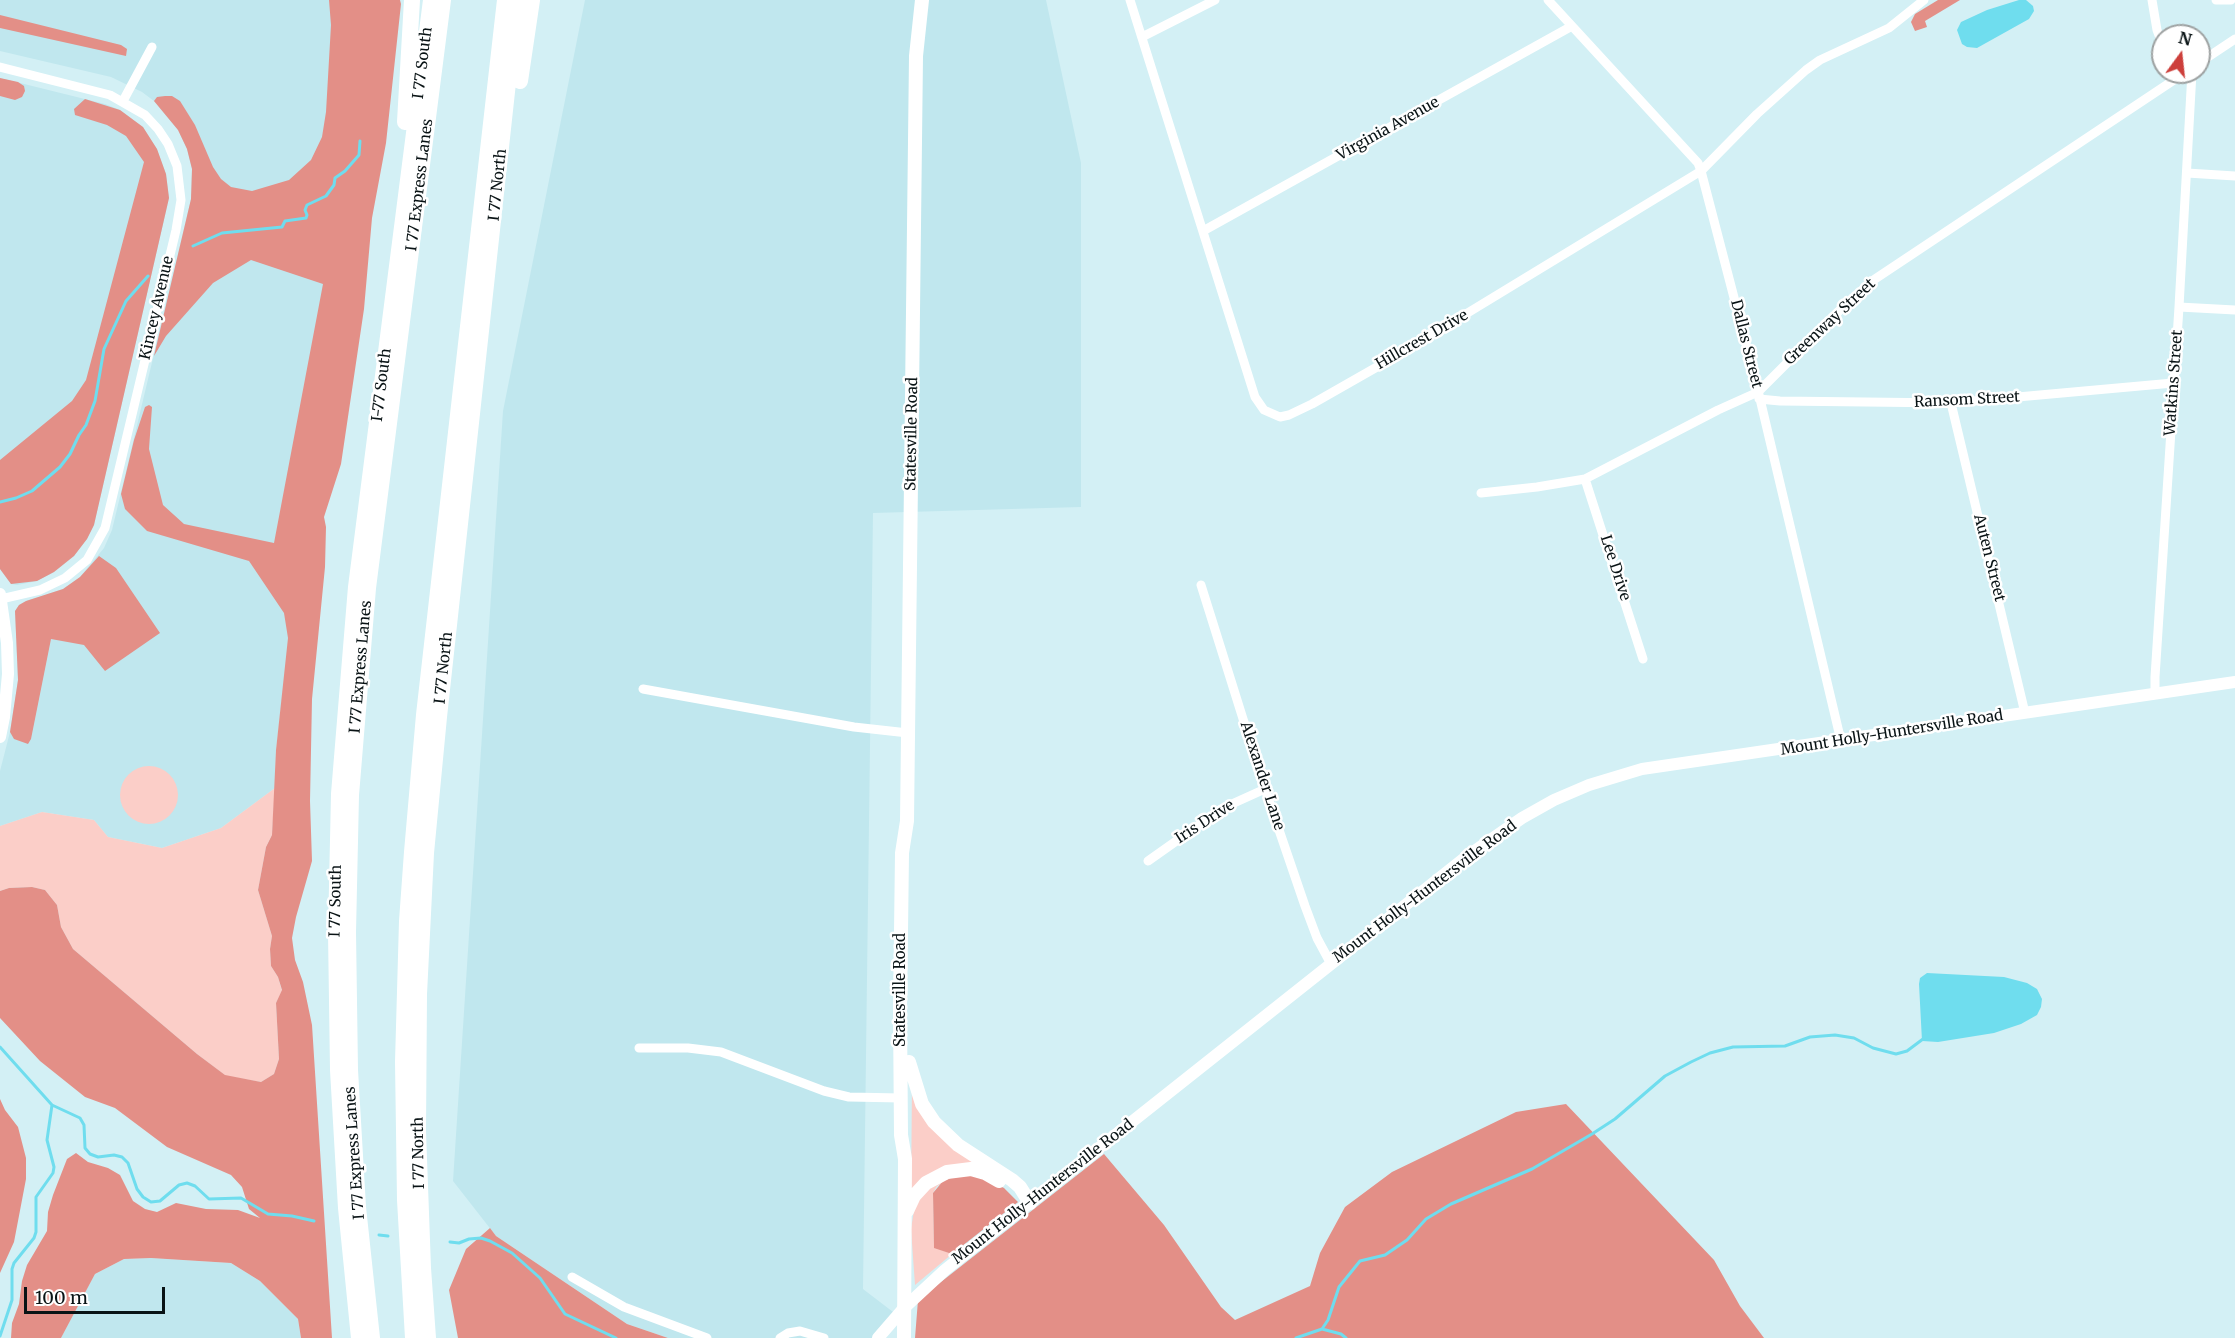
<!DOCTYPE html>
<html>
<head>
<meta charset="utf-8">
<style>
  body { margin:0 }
  #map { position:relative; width:2235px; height:1338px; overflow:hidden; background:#d3f0f5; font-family:Merriweather,serif }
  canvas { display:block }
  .north { position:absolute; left:2151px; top:24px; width:60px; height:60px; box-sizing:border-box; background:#fff; border:2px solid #9da1a1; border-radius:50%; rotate:15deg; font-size:16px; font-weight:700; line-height:24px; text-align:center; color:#091315 }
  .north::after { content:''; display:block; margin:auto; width:21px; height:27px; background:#cd3f3b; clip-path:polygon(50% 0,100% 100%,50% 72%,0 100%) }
  .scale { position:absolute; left:24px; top:1287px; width:141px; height:27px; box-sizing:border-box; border:3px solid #091315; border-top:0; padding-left:8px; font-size:18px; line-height:21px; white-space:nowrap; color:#091315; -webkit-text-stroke:4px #fff; paint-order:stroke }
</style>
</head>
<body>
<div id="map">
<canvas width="2235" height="1338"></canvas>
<div class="north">N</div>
<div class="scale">100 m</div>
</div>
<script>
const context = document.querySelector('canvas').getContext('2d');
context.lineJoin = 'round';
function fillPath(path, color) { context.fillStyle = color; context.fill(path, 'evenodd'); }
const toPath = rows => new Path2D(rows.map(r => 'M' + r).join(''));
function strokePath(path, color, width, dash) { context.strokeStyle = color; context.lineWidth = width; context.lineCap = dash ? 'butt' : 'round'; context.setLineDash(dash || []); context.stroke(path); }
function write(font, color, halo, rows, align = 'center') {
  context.font = font + ' Merriweather,serif'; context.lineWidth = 5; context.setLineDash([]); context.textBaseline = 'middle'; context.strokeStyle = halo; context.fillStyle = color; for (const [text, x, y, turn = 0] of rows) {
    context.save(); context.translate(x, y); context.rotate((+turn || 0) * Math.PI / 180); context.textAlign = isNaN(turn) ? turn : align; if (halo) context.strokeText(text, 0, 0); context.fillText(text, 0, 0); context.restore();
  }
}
fillPath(toPath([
  [0,0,366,0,276,750,275,788,221,828,162,848,108,837,94,820,42,812,0,826,0,771,10,732,18,680,15,611,19,605,26,601,63,589,80,577,104,548,112,530,191,199,192,169,187,149,178,130,154,101,142,92,111,77,0,51],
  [585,0,1046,0,1081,163,1081,507,873,513,863,1289,897,1315,878,1338,668,1338,627,1324,496,1236,453,1181,503,411],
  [0,78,105,104,120,110,143,127,157,149,166,174,169,198,94,525,87,539,74,556,54,572,37,581,17,585,11,584,0,569],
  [151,1258,231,1263,260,1281,298,1319,301,1338,61,1338,95,1274,124,1259]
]), '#c0e7ee');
fillPath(toPath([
  '120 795a29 29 0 1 1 58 0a29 29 0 1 1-58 0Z',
  [275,788,272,835,266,847,258,890,272,936,270,949,271,966,278,977,282,991,276,1003,279,1059,274,1074,261,1082,226,1076,197,1054,73,949,61,927,57,905,45,890,32,887,9,888,0,891,0,826,42,812,94,820,108,837,162,848,221,828],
  [912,1081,917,1101,992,1171,971,1167,911,1198],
  [956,1176,937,1186,933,1193,934,1247,952,1254,915,1285,911,1229,915,1204,930,1186]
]), '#fbcec8');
fillPath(toPath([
  [329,0,400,0,401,4,386,143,372,218,364,309,341,464,324,517,326,527,325,567,312,699,310,801,312,861,296,917,292,938,295,960,303,982,312,1025,332,1338,301,1338,298,1319,260,1281,231,1263,151,1258,124,1259,95,1274,61,1338,11,1338,12,1323,19,1304,22,1281,27,1265,47,1231,48,1212,53,1195,67,1159,76,1153,88,1162,108,1168,120,1175,133,1201,145,1209,157,1212,176,1203,206,1209,238,1210,260,1218,249,1209,242,1187,231,1175,167,1147,115,1108,85,1097,40,1061,0,1018,0,891,9,888,32,887,45,890,57,905,61,927,73,949,197,1054,225,1075,261,1082,274,1074,279,1059,276,1003,282,990,278,977,271,966,270,949,272,936,258,890,266,847,272,835,276,750,288,638,284,613,249,561,147,531,125,509,121,494,134,440,145,407,149,405,152,407,149,449,163,505,184,524,274,543,323,284,251,260,213,283,166,336,154,356,191,199,192,169,187,149,178,130,154,101,157,97,165,96,172,96,180,101,195,125,213,167,221,179,231,187,252,191,289,180,311,160,322,137,326,112,331,25],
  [1938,0,1960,0,1925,21,1927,27,1915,31,1911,22,1915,14],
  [0,15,121,45,127,49,126,56,0,28],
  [0,78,18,82,24,86,25,91,22,97,15,100,0,96],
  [85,99,120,110,143,127,157,149,166,174,169,198,94,525,87,539,74,556,54,572,37,581,11,584,0,569,0,460,72,401,86,380,144,162,126,136,107,125,75,115,74,109],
  [99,556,116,568,160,633,105,671,84,645,51,639,31,739,28,744,14,739,10,732,18,680,15,611,19,605,26,601,63,589,80,577],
  [0,1099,5,1110,18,1127,26,1158,26,1179,14,1242,0,1273],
  [1566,1104,1714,1260,1740,1306,1764,1338,915,1338,918,1300,1104,1154,1164,1225,1221,1307,1235,1320,1310,1286,1320,1253,1345,1207,1392,1172,1516,1112],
  [969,1174,986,1178,1004,1188,1018,1202,952,1254,934,1248,933,1193,943,1181,956,1176],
  [490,1228,496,1236,627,1324,668,1338,458,1338,449,1290,466,1249]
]), '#e38f87');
fillPath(toPath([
  [2019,0,2026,0,2033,6,2034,11,2029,19,1977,48,1967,47,1962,44,1957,30,1961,22,1987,10],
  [1927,973,2004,977,2027,983,2037,989,2042,999,2041,1007,2037,1015,2021,1024,1994,1033,1938,1042,1922,1041,1919,984,1920,978]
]), '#6fddee');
strokePath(toPath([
  [193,246,222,233,282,227,285,221,306,218,307,215,305,210,307,205,326,196,334,185,335,178,345,171,359,155,360,141],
  [0,502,16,498,32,491,60,467,70,454,79,435,86,425,95,401,104,349,126,301,148,276],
  [0,1047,52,1105,47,1140,54,1167,53,1173,36,1197,36,1232,34,1238,14,1263,12,1269,12,1300,0,1336],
  [52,1105,80,1118,84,1125,85,1148,90,1154,98,1157,114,1155,122,1157,128,1163,137,1189,143,1197,151,1202,160,1201,179,1185,187,1183,195,1186,209,1199,241,1198,268,1214,292,1216,314,1221],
  [379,1235,388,1236],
  [450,1242,459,1243,469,1239,481,1238,490,1241,512,1253,540,1278,565,1314,616,1338],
  [1322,1329,1328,1320,1339,1287,1360,1261,1385,1255,1407,1240,1426,1219,1451,1204,1532,1169,1592,1134,1615,1119,1665,1076,1691,1062,1710,1053,1733,1047,1785,1046,1810,1037,1835,1035,1854,1038,1873,1048,1896,1054,1907,1051,1923,1039],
  [1296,1338,1322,1329,1341,1334,1346,1338]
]), '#6fddee', 3);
strokePath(toPath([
  [1130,0,1255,397,1264,410,1280,417,1289,415,1312,404,1405,351,1701,171,1757,114,1806,70,1820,60,1889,28,1924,0],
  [1548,0,1686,150,1698,163,1701,171,1756,382,1841,741],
  [2152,0,2157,30,2163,46],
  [2216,0,2231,0],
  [1142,37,1215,0],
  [2199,63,2235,39],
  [0,67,110,95,145,115,158,129,168,144,177,166,181,200,176,230,105,528,87,560,65,578,40,590,1,599],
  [123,101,152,47],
  [2187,173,2235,176],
  [1203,231,1572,26],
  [2179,307,2235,310],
  [1759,399,1780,401,1951,403,2173,383],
  [1951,403,2025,713],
  [1585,479,1643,659],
  [1481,493,1537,487,1585,479,1718,410,1758,392,1844,306,1875,279,2186,72],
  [1201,585,1265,789,1305,906,1317,938,1331,964],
  [643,689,854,727,908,733],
  [2155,694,2155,677,2179,307,2192,72],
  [1148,861,1223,808,1265,789],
  [639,1048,688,1048,721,1052,824,1091,849,1097,901,1098],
  [572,1277,624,1307,707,1338],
  [780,1338,788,1333,800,1331,824,1338]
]), '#fff', 9);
strokePath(toPath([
  [0,594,7,643,8,674,4,717,0,737],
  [878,1338,904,1308,945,1270,1466,857,1522,818,1554,800,1589,785,1642,769,2235,682]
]), '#fff', 12);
strokePath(toPath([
  [909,1062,922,1104,934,1122,958,1145,1012,1180,1020,1187,1030,1203],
  [907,1211,914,1196,926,1183,947,1172,971,1169,985,1173,999,1181],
  [904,1338,905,1159,901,1135,900,1011,902,853,907,821,916,56,922,0]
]), '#fff', 14);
strokePath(toPath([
  [520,81,532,0],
  [405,122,412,0],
  [359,1338,346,1208,338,1070,336,932,339,794,356,587,431,0],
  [372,1338,358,1207,350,1070,348,932,351,795,368,588,443,0],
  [413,1338,405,1200,403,1062,407,921,412,852,424,715,505,0],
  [428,1338,423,1268,418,1131,419,994,426,853,439,717,517,0]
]), '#fff', 16);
write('15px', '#091315', '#fff', [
  ["I 77 South",423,63,-83],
  ["Virginia Avenue",1388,129,-29],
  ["I 77 Express Lanes",420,185,-83],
  ["I 77 North",498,185,-84],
  ["Kincey Avenue",157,308,-77],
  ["Greenway Street",1830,322,-43],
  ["Hillcrest Drive",1422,340,-30],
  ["Dallas Street",1746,344,76],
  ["Watkins Street",2174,383,-86],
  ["I-77 South",382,385,-83],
  ["Ransom Street",1967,400,-3],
  ["Statesville Road",912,434,-89],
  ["Auten Street",1989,558,76],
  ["Lee Drive",1615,568,72],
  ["I 77 Express Lanes",361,667,-85],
  ["I 77 North",444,668,-84],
  ["Mount Holly-Huntersville Road",1892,733,-9],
  ["Alexander Lane",1262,776,72],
  ["Iris Drive",1205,822,-33],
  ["Mount Holly-Huntersville Road",1425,892,-37],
  ["I 77 South",336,901,-89],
  ["Statesville Road",901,990,-90],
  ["I 77 Express Lanes",355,1153,-94],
  ["I 77 North",419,1153,-91],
  ["Mount Holly-Huntersville Road",1043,1192,-38]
]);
</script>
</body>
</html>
